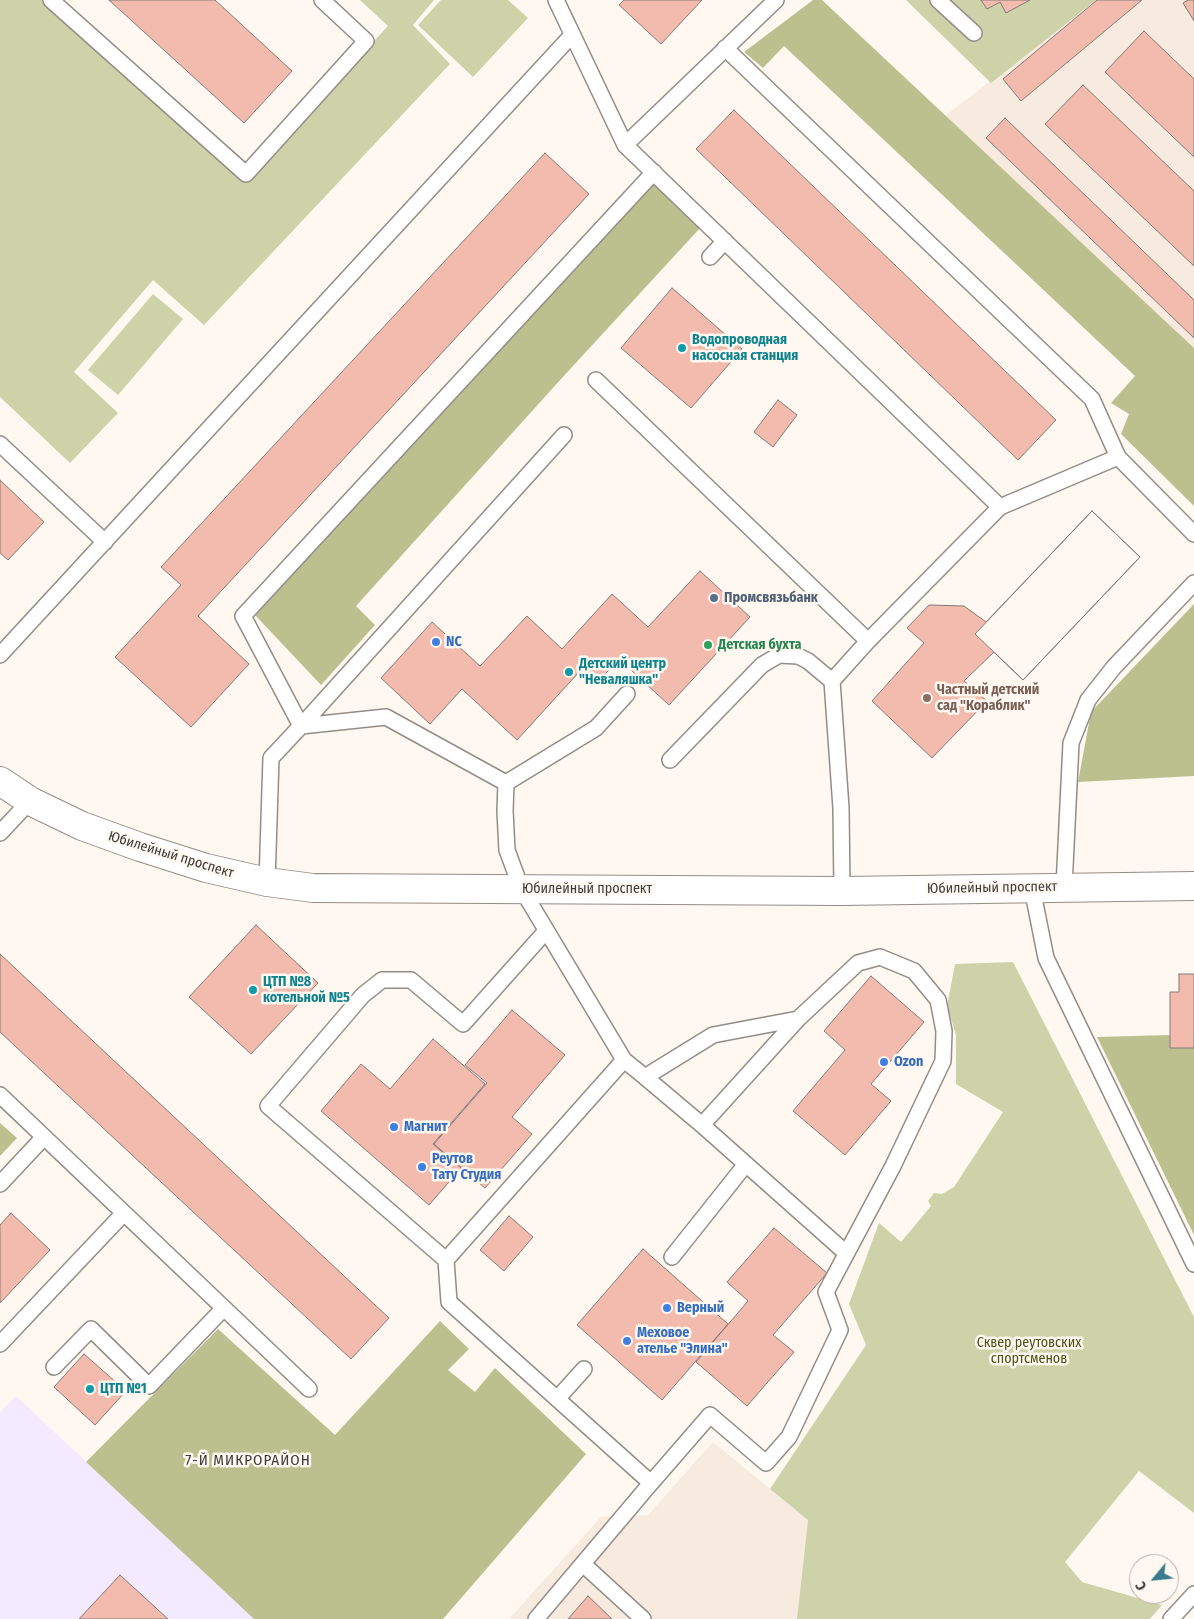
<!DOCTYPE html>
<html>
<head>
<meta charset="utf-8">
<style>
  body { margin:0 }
  #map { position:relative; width:1194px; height:1619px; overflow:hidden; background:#fef8f0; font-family:"Fira Sans Condensed",sans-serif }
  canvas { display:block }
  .north { position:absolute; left:1129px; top:1554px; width:50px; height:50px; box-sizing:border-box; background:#fef8f0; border:1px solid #b1ada7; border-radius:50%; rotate:242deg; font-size:14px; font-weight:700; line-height:20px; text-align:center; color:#3e3c39 }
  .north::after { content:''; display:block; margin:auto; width:18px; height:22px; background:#387c8b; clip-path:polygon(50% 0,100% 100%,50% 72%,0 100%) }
</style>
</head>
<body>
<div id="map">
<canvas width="1194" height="1619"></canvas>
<div class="north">С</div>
</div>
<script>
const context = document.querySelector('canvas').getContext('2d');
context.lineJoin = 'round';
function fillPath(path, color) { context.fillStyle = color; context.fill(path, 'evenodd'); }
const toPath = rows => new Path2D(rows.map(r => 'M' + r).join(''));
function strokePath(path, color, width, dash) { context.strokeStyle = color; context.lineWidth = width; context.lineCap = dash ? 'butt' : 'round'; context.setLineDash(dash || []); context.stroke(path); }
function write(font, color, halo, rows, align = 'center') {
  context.font = font + ' "Fira Sans Condensed",sans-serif'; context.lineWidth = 5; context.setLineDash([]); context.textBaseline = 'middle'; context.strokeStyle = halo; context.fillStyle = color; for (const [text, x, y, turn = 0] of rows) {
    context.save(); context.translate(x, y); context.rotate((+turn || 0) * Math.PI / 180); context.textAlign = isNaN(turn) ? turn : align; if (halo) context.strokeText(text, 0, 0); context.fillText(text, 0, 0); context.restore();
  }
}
fillPath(toPath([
  [1096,0,1194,0,1194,348,945,116],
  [713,1442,808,1520,797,1619,509,1619,601,1517,648,1515]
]), '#f6ebde');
fillPath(toPath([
  [16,1396,254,1619,0,1619,0,1412]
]), '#f4eaff');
fillPath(toPath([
  [0,0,48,0,247,177,388,26,360,0,434,0,413,25,450,64,204,325,153,280,74,372,118,413,70,463,0,397],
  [441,0,508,0,528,18,473,77,418,25],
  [906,0,1096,0,991,83],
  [153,294,183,319,118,395,88,370],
  [1013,962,1194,1317,1194,1513,1139,1471,1065,1562,1082,1582,1162,1605,1150,1619,797,1619,808,1520,770,1489,866,1345,849,1304,879,1223,901,1242,931,1206,928,1201,934,1193,942,1194,954,1187,1003,1112,956,1084,956,1035,947,1006,955,964]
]), '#ced2a8');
fillPath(toPath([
  [813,0,822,0,1194,348,1194,506,1121,434,1129,414,1111,403,1135,376,784,46,763,68,744,52],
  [654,182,701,227,561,379,356,606,375,625,321,685,254,614],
  [1194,604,1194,776,1078,782,1091,712],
  [1170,1035,1194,1048,1194,1235,1097,1037],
  [0,1123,17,1138,0,1156],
  [440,1321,469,1349,448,1370,475,1392,495,1368,586,1454,443,1619,254,1619,86,1462,218,1329,335,1435]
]), '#bcc08e');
const building = toPath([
  [109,0,215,0,292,71,244,123,109,0],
  [624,0,702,0,661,44,619,5,624,0],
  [981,0,1030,0,1006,13,1000,2,987,9,981,0],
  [1097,0,1142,0,1021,101,1003,79,1097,0],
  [1188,0,1194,0,1194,21,1183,3,1188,0],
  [1144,31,1194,79,1194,157,1105,72,1144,31],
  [1083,85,1194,191,1194,266,1045,124,1083,85],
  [734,110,1056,420,1018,460,696,149,734,110],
  [1005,118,1194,300,1194,338,986,138,1005,118],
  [545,153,589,194,198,616,249,664,191,727,115,657,181,585,161,567,545,153],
  [672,288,742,349,691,408,621,348,672,288],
  [778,400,797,415,773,447,754,432,778,400],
  [0,480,44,522,8,560,0,553,0,480],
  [1092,511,1140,557,1023,680,975,634,1092,511],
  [1092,511,1140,557,1023,680,994,652,964,681,987,701,932,758,872,701,924,643,907,628,929,605,964,606,986,622,1092,511],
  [700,571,750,617,669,705,619,659,595,685,580,671,517,740,462,689,430,724,381,678,432,622,480,666,527,616,562,649,612,594,648,627,700,571],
  [256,925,318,983,251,1054,189,997,256,925],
  [0,954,389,1318,351,1359,0,1032,0,954],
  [1179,974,1194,974,1194,1048,1170,1048,1170,992,1179,992,1179,974],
  [871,976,924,1022,871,1084,891,1101,845,1155,793,1111,845,1050,824,1031,871,976],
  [512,1010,565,1055,512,1117,532,1134,485,1188,434,1144,487,1083,465,1065,512,1010],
  [433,1039,485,1084,433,1144,461,1168,429,1205,321,1111,361,1064,390,1089,433,1039],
  [11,1213,50,1250,0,1303,0,1225,11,1213],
  [509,1216,533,1237,504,1271,480,1250,509,1216],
  [774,1228,827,1273,773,1335,794,1352,747,1406,696,1362,748,1301,727,1282,774,1228],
  [643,1249,728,1324,662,1400,577,1325,643,1249],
  [84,1354,126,1391,95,1425,54,1387,84,1354],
  [120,1575,168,1619,79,1619,120,1575],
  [588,1596,612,1619,568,1619,588,1596]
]);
fillPath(building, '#f2bbae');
strokePath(building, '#837a78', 1);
const service = toPath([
  [51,0,246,174,366,41,322,0],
  [556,0,625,145,1000,507,868,641,832,681,841,808,842,891],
  [938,0,974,33],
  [725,48,1092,399,1118,457,1194,534],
  [625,145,776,0],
  [710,257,725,241],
  [596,380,868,641],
  [0,444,105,542],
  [1000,507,1118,457],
  [0,655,572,35],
  [301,726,564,435],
  [301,726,386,717,506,783],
  [670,760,762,665,779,655,798,656,808,661,832,681],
  [0,833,30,801],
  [267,882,271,758,301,726,243,616,654,172],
  [1064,887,1071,743,1088,700,1114,667,1194,583],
  [1032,888,1046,958,1194,1264],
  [798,1019,702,1125,846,1253],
  [624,1060,446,1260,449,1302,651,1483,710,1415,766,1463,789,1437,840,1330,826,1292,893,1166,943,1061,944,1031,938,1000,914,971,880,957,858,963,798,1019,713,1035,645,1077,624,1060,521,888,507,850,505,811,506,783,596,728,627,694],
  [645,1077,702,1125],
  [0,1095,309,1389],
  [0,1184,44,1137],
  [672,1257,746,1164],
  [446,1260,268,1106,363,995,382,980,411,980,463,1024,546,931],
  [0,1344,124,1213],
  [54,1367,91,1329,149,1386,224,1308],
  [557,1399,584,1369],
  [583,1564,643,1619],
  [536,1619,651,1483],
  [1171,1619,1194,1594]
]);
const tertiary = toPath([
  [0,781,30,801,82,826,140,847,206,868,267,882,313,888,842,891,1194,886]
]);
strokePath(service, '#938d87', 18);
strokePath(tertiary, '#938d87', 30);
strokePath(service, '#fff', 15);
strokePath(tertiary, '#fff', 28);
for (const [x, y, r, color] of [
  [682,348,5,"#0f9aa8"],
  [714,598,5,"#5c6f8a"],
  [436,642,5,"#3f7fe0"],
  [708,645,5,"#2e9e5b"],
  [569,672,5,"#0f9aa8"],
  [927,698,5,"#8d6e63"],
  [253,990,5,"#0f9aa8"],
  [884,1062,5,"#3f7fe0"],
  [394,1127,5,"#3f7fe0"],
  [422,1167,5,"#3f7fe0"],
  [667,1308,5,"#3f7fe0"],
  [627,1341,5,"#3f7fe0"],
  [90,1389,5,"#0f9aa8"]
]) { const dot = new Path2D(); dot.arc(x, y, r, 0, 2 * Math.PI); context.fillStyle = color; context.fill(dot); strokePath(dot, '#fef8f0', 2); }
write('bold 14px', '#0d838f', '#fef8f0', [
  ["Водопроводная",692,340],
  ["насосная станция",692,356],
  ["Детский центр",579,664],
  ["\"Неваляшка\"",579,680],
  ["ЦТП №8",263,982],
  ["котельной №5",263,998],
  ["ЦТП №1",100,1389]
], 'left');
write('bold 14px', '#4e5e75', '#fef8f0', [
  ["Промсвязьбанк",724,598]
], 'left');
write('bold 14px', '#366cbe', '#fef8f0', [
  ["NC",446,642],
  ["Ozon",894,1062],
  ["Магнит",404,1127],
  ["Реутов",432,1159],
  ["Тату Студия",432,1175],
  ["Верный",677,1308],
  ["Меховое",637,1333],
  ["ателье \"Элина\"",637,1349]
], 'left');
write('bold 14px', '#27864d', '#fef8f0', [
  ["Детская бухта",718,645]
], 'left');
write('bold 14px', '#785e54', '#fef8f0', [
  ["Частный детский",937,690],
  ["сад \"Кораблик\"",937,706]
], 'left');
write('14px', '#3e3c39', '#fef8f0', [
  ["Юбилейный проспект",171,855,17],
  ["Юбилейный проспект",992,888,-1],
  ["Юбилейный проспект",587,889]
]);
write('14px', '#4e5017', '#fef8f0', [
  ["Сквер реутовских",1029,1343],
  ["спортсменов",1029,1359]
]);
context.letterSpacing = '1px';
write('15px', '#3e3c39', '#fef8f0', [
  ["7-Й МИКРОРАЙОН",248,1461]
]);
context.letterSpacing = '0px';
</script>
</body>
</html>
